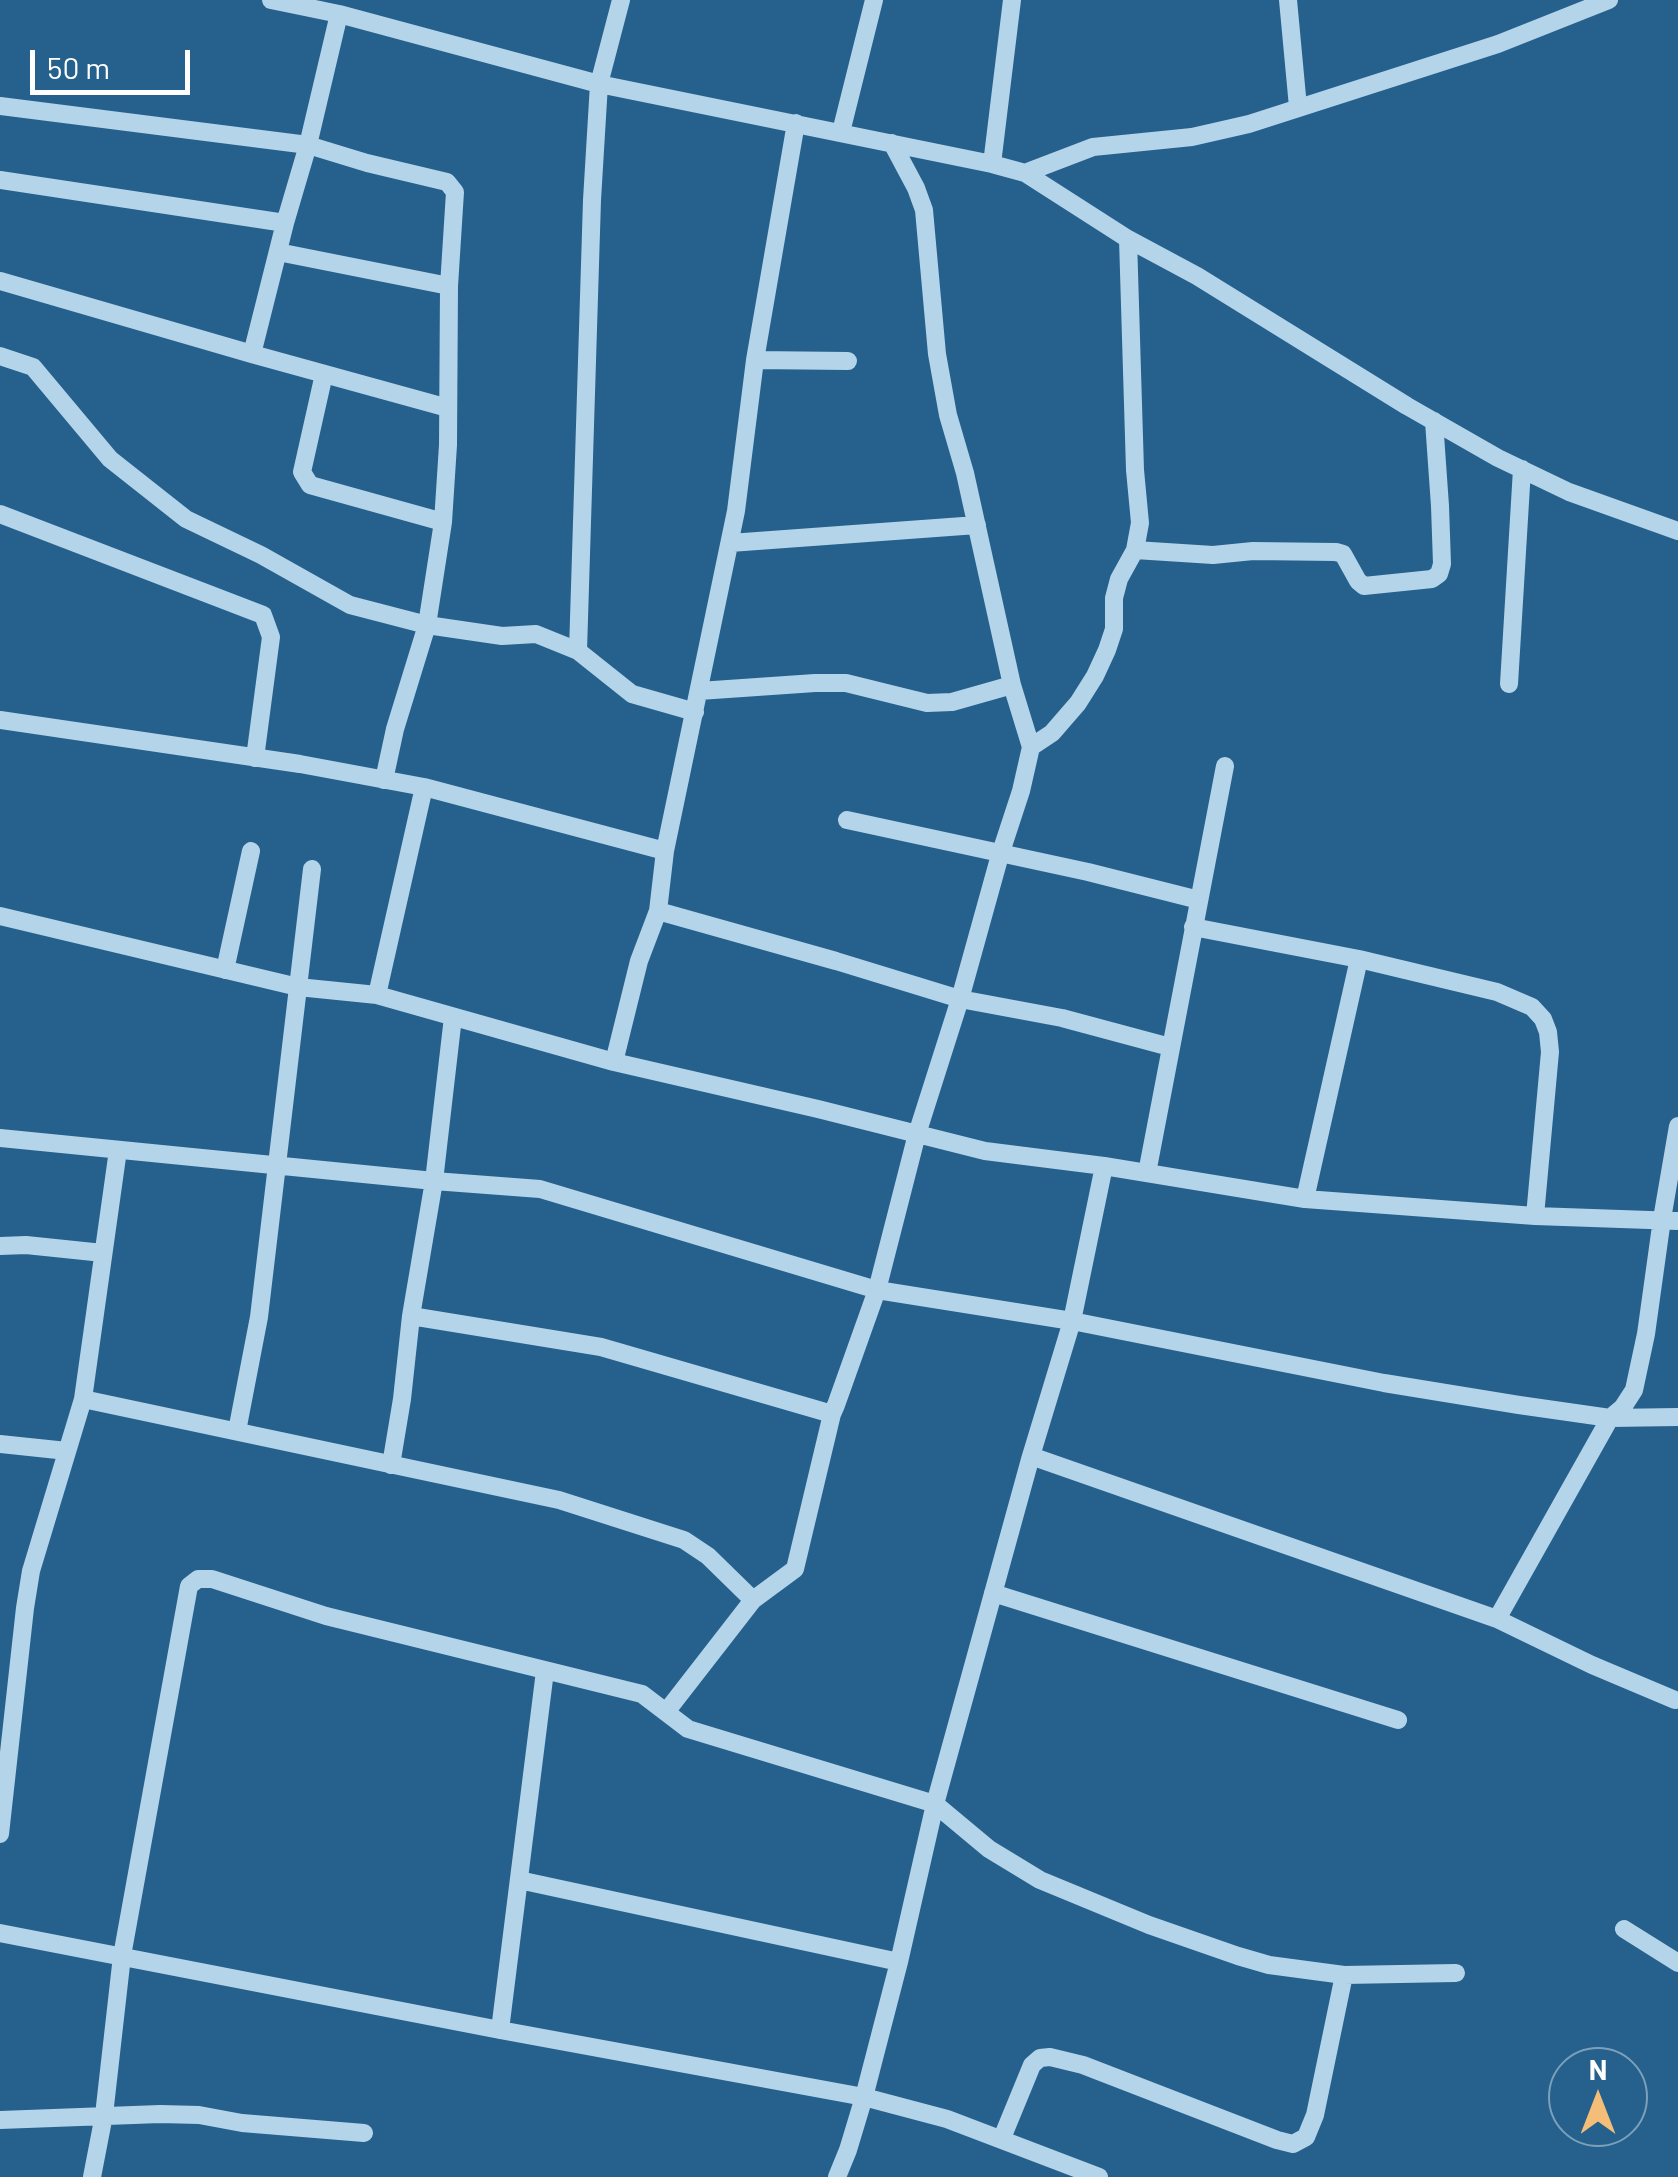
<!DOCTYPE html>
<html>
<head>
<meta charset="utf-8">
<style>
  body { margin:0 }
  #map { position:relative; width:1678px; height:2177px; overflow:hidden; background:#25618c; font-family:Barlow,sans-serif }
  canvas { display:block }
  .north { position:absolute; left:1548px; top:2047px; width:100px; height:100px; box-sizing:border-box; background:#25618c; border:2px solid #7ca0ba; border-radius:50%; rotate:0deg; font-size:28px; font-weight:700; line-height:40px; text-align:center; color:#fff }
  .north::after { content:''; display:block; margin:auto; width:35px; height:45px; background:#f4be78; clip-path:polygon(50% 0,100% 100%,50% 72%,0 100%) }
  .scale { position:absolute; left:30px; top:50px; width:160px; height:45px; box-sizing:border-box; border:5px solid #fff; border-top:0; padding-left:12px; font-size:30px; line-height:35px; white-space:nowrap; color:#fff; -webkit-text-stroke:8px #25618c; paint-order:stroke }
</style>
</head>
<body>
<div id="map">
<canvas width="1678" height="2177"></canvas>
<div class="north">N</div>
<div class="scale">50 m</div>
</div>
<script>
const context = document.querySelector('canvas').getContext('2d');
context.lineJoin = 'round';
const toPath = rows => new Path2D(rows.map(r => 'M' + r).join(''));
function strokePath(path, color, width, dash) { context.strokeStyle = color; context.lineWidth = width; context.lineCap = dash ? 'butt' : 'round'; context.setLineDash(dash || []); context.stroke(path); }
strokePath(toPath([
  [271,0,339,14,599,84,992,164,1025,173,1128,239,1197,276,1407,406,1498,458,1569,492,1678,531],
  [1288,0,1298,107],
  [0,106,308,145,367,163,447,182,455,192,449,286,448,445,443,522,427,625,395,729,384,780],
  [841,132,874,0],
  [992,164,1012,0],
  [1025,173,1093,147,1192,137,1249,124,1498,44,1609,0],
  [0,180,285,223],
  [278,252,449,286],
  [0,281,252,354,448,408],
  [252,354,285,223,308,145,339,14],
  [0,356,33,367,110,459,186,519,261,555,350,605,427,625,502,636,536,634,578,651,632,694,695,712],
  [755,360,848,361],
  [324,374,302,472,310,485,443,522],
  [0,514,263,615,271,637,255,758],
  [730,543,977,525],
  [1135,550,1213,555,1253,551,1336,552,1343,554,1358,581,1364,586,1432,579,1439,574,1442,564,1440,506,1434,421],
  [578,651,592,200,599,84,621,0],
  [1509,684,1522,469],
  [699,691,815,683,846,683,927,703,952,702,1012,685],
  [0,720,300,764,424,787,665,851],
  [1031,747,1052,733,1078,703,1095,676,1107,650,1114,629,1114,598,1119,579,1135,550,1140,523,1135,470,1128,239],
  [847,820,1088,872,1199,900],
  [658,911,836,961,960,999,1062,1018,1170,1047],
  [0,916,298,987,377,995,614,1062,818,1109,985,1151,1104,1166,1305,1199,1535,1216,1678,1221],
  [1193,927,1359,959,1497,992,1532,1007,1543,1019,1548,1032,1550,1052,1535,1216],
  [225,970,251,851],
  [377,995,424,787],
  [614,1062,639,961,658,911,665,851,736,511,755,360,796,123],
  [0,1138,434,1181,540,1189,877,1290,1072,1321,1384,1383,1519,1405,1610,1418,1678,1417],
  [1147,1173,1225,766],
  [1305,1199,1359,959],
  [0,1246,26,1245,103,1253],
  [411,1316,601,1347,832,1414,836,1405,877,1290,917,1134,960,999,1000,855,1021,791,1031,747,1012,685,965,473,948,415,937,354,924,210,916,188,892,143],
  [83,1399,559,1500,684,1540,708,1556,753,1600,666,1712],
  [237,1431,259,1317,312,869],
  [0,1444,67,1451],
  [1031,1456,1497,1619,1592,1665,1675,1700],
  [391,1465,402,1399,411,1316,434,1181,453,1017],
  [993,1593,1398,1720],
  [753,1600,795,1569,832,1414],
  [1497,1619,1610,1418,1623,1407,1634,1390,1646,1334,1662,1219,1678,1126],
  [0,1834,25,1608,31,1571,83,1399,118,1150],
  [519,1880,899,1962],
  [1624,1929,1678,1963],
  [0,1933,500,2030,864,2097,947,2119,1099,2177],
  [500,2030,545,1671],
  [0,2120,160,2114,199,2115,242,2123,364,2133],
  [1002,2138,1032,2065,1040,2058,1050,2057,1083,2065,1277,2140,1293,2144,1306,2137,1315,2115,1344,1975],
  [92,2177,104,2115,122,1956,189,1586,198,1579,212,1579,326,1616,642,1694,688,1729,935,1804,989,1849,1040,1880,1149,1925,1238,1956,1269,1965,1344,1975,1456,1973],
  [837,2177,848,2150,864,2097,899,1962,935,1804,1031,1456,1072,1321,1104,1166]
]), '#b4d4ea', 18);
</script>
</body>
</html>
